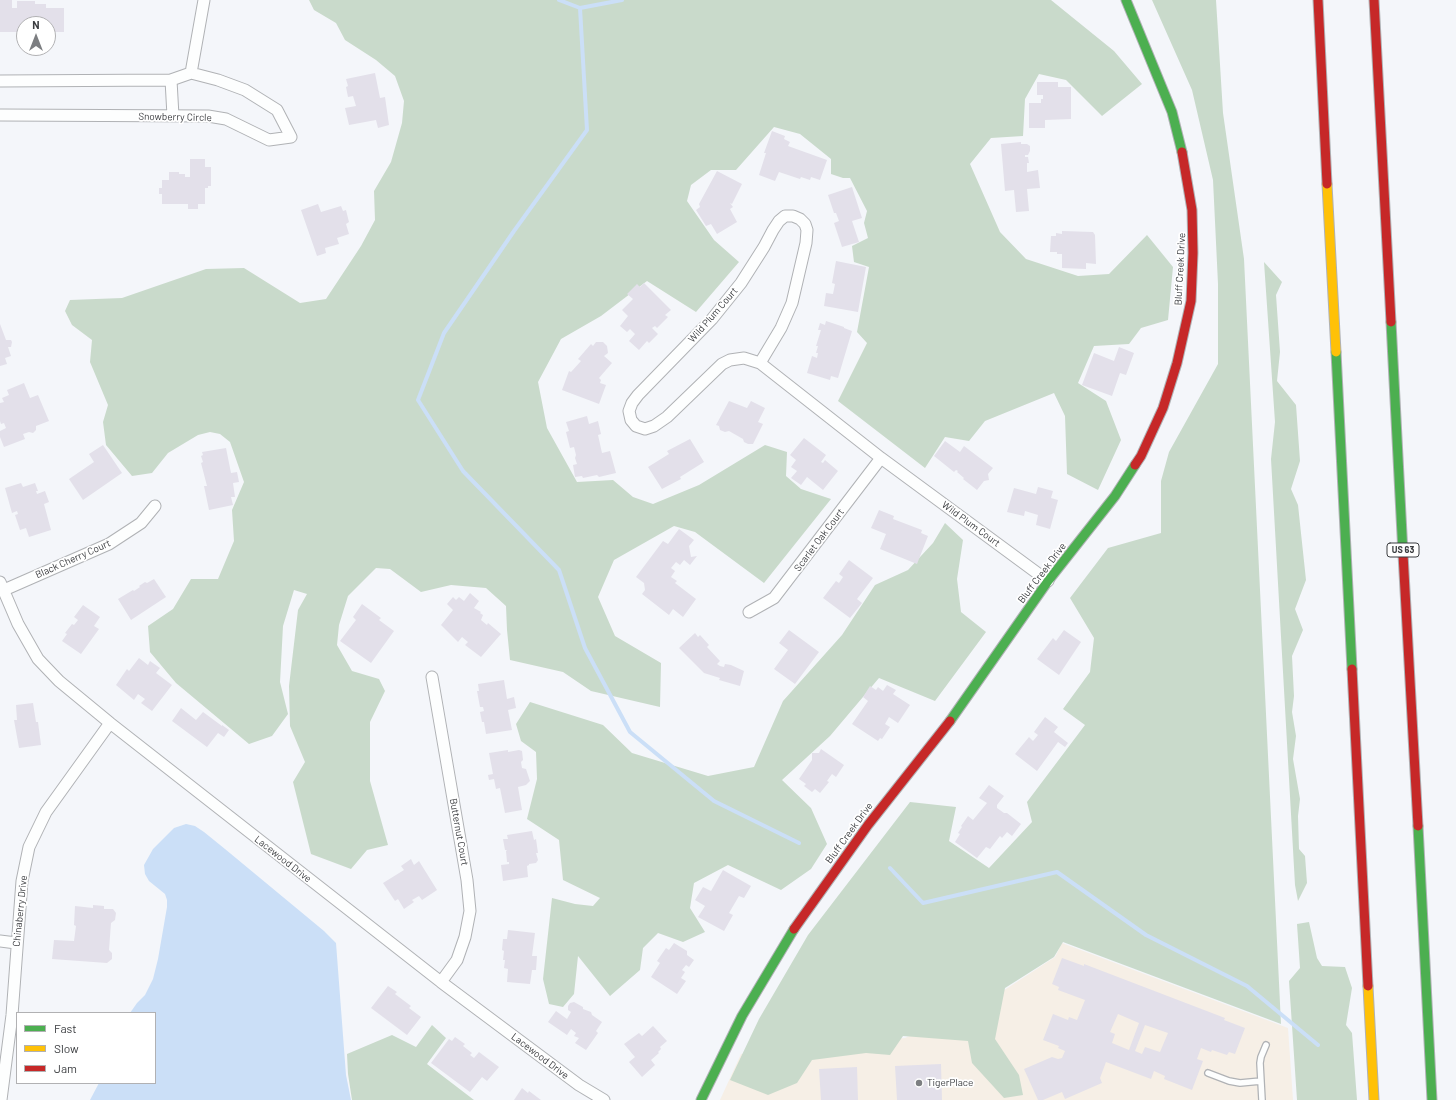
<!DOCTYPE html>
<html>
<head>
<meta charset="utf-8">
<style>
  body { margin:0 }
  #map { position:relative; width:1456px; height:1100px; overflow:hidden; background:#f4f6fa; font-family:Barlow,sans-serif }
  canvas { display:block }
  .legend { position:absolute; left:16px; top:1012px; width:140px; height:72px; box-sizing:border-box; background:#fff; border:1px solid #b1b1b3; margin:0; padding:5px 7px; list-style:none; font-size:12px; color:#3b3d40 }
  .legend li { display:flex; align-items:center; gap:8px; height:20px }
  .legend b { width:20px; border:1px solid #b1b1b3 }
  .north { position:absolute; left:16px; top:16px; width:40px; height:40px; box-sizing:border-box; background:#fff; border:1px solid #b1b1b3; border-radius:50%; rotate:0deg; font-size:11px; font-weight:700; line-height:16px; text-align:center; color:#3b3d40 }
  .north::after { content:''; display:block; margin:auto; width:14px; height:18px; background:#7c7e81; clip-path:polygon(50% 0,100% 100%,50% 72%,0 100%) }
</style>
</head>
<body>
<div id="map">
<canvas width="1456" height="1100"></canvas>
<ul class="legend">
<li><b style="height:5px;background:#4caf50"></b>Fast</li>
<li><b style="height:5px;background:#ffc107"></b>Slow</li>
<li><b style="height:5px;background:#c62828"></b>Jam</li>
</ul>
<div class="north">N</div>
</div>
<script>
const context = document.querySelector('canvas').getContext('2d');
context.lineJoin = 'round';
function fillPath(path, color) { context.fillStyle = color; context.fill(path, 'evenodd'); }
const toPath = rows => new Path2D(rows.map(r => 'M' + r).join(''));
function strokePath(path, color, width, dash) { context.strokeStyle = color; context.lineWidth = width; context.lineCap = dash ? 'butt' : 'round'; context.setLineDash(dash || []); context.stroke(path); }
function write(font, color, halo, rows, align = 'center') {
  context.font = font + ' Barlow,sans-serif'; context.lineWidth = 3.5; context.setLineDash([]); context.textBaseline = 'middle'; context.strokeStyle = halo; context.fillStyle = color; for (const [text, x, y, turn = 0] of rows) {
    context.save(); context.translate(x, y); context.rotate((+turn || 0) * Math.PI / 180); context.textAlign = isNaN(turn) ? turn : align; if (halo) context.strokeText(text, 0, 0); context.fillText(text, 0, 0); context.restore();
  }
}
fillPath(toPath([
  [1062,943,1288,1028,1293,1100,720,1100,741,1054,905,1038,1006,989,1055,957]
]), '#f6efe6');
fillPath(toPath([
  [309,0,1051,0,1114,51,1142,84,1102,116,1066,80,1039,74,1025,99,1023,136,991,138,970,164,1000,232,1026,259,1078,276,1109,274,1147,235,1173,267,1168,320,1141,328,1129,344,1094,346,1078,383,1106,401,1121,440,1098,490,1067,474,1065,416,1054,393,985,421,969,441,945,437,925,468,838,401,867,343,857,332,869,267,854,262,852,246,868,238,864,223,867,211,850,178,843,178,831,174,831,159,800,134,774,127,736,170,711,170,691,185,687,201,714,240,739,262,696,312,647,281,601,316,561,339,538,382,547,428,577,482,613,480,633,497,653,504,699,485,765,445,787,452,786,476,801,489,831,499,764,583,695,532,674,526,614,560,598,597,615,636,661,663,660,707,591,691,563,672,510,660,507,630,506,606,486,588,451,585,421,592,390,569,376,568,348,596,339,625,337,645,352,671,379,679,385,691,370,722,370,781,388,845,367,850,351,869,311,854,293,782,305,762,290,726,289,686,298,610,307,594,294,590,283,626,280,682,288,714,272,736,249,744,176,683,150,652,148,626,173,609,191,579,218,579,234,541,232,510,244,482,230,442,220,434,210,432,198,435,168,453,152,473,132,476,106,445,103,422,108,405,90,362,92,340,72,325,65,311,70,300,122,298,206,269,244,268,300,303,326,299,361,246,375,220,374,191,391,162,402,123,404,101,395,76,376,60,345,40,336,23,314,10],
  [1152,0,1216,0,1223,113,1244,259,1281,1024,1063,942,1054,957,1005,988,995,1039,1019,1075,1023,1095,1004,1098,972,1063,968,1041,903,1036,890,1055,866,1053,812,1060,797,1083,768,1095,730,1080,759,1019,808,935,910,802,956,807,949,841,989,868,1032,822,1027,802,1085,725,1063,709,1090,672,1094,638,1070,598,1108,548,1161,533,1161,481,1169,452,1218,364,1218,284,1213,180,1192,90],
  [1264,262,1282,282,1276,295,1280,352,1277,381,1296,405,1300,461,1291,489,1298,505,1306,580,1295,609,1303,630,1292,656,1294,696,1292,712,1296,736,1293,759,1300,799,1298,816,1299,849,1305,856,1307,883,1298,901,1295,885,1271,459,1275,422],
  [945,523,963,540,957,579,961,612,986,632,935,701,879,678,830,736,782,780,811,808,827,844,811,869,781,890,728,865,694,883,690,908,705,932,683,942,658,933,643,948,640,970,610,996,578,956,574,994,563,1007,549,1004,543,979,552,898,575,904,593,906,600,898,563,880,559,840,527,819,537,779,536,752,521,741,516,724,530,702,603,725,632,753,708,776,754,767,783,701,842,635,875,585,908,570,933,543],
  [1309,922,1317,958,1322,966,1345,967,1352,988,1346,1025,1352,1033,1357,1100,1297,1100,1289,981,1300,968,1297,924],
  [432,1025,446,1038,427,1064,474,1100,352,1100,348,1074,347,1054,392,1035,416,1047]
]), '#c9dacb');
fillPath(toPath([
  [186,824,195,826,204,832,225,849,324,931,336,943,346,1075,351,1100,90,1100,99,1083,155,1083,155,1013,130,1013,137,1003,145,995,153,979,158,959,167,907,167,900,165,894,149,881,145,874,144,865,153,849,174,828]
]), '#cbdff7');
strokePath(toPath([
  [559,0,580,8,587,130,514,231,444,333,418,400,463,471,559,570,585,648,630,732,714,801,799,843],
  [580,8,622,0],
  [890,868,923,903,1057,872,1146,935,1247,986,1318,1045]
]), '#cbdff7', 4);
fillPath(toPath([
  [0,0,12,0,12,8,17,8,17,1,35,1,35,4,46,4,46,8,64,8,64,32,48,32,48,24,24,24,24,32,0,32],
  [375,73,380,98,385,97,389,125,378,128,376,120,349,125,345,108,356,106,353,96,348,97,346,87,348,86,346,79],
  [1037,82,1058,82,1058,87,1071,87,1071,119,1045,120,1045,128,1029,128,1029,103,1041,103,1041,99,1043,99,1043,95,1037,95],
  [772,131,785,136,784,139,790,142,788,146,827,160,820,180,811,177,810,180,801,177,800,179,779,172,775,181,759,175,766,153,764,153],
  [1021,142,1021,144,1027,144,1030,146,1030,151,1028,155,1025,155,1025,157,1028,157,1029,163,1027,163,1027,172,1038,170,1040,188,1027,189,1029,211,1016,212,1014,190,1005,191,1001,144],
  [190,159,205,159,205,167,211,167,211,186,208,186,208,188,205,188,205,204,198,204,198,209,188,209,188,204,162,204,162,194,159,194,159,188,162,188,162,180,169,180,169,172,179,172,179,174,185,174,185,177,190,177],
  [717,171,742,184,732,204,730,203,733,207,730,209,737,222,717,234,711,224,706,226,696,210,700,207,699,204],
  [852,187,862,218,852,221,859,242,842,247,834,223,839,221,836,213,834,213,828,195],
  [318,204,321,212,341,206,343,211,346,210,349,222,346,224,349,234,337,238,339,244,325,248,326,253,317,256,301,210],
  [1062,231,1093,232,1095,235,1096,264,1086,263,1086,269,1062,268,1062,254,1057,254,1057,252,1050,252,1051,236,1056,236,1056,233,1062,234],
  [836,261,866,267,858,312,824,306,826,293,833,294,835,284,832,283],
  [644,283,671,310,665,315,668,317,657,328,655,326,652,328,658,334,649,343,647,341,639,350,629,341,635,334,630,329,627,332,620,326,628,316,622,310,633,299,627,294,637,284,640,287],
  [826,321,844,327,844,328,852,331,838,378,831,376,830,380,807,373,812,356,817,358,818,353,816,353,818,346,816,346,821,330,818,330,820,323,825,325],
  [0,324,6,340,11,340,12,342,11,347,8,347,11,356,5,358,7,364,0,366],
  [596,342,603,342,607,346,608,353,604,356,612,363,599,378,601,380,600,383,606,385,599,404,562,390,569,371,571,372,581,361,578,359,591,344,593,346],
  [1119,347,1134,353,1126,375,1120,373,1112,396,1082,385,1094,353,1114,361],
  [24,383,30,398,38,395,49,421,36,426,36,430,33,433,29,432,23,434,25,439,4,447,0,437,0,431,6,428,4,423,1,424,0,421,0,403,4,402,2,398,9,395,7,390],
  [729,401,747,408,751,401,765,408,758,422,763,424,753,444,748,444,744,442,743,439,729,431,725,432,720,430,719,426,716,425],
  [587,416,589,424,598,421,601,434,598,435,602,453,610,451,616,473,599,477,597,475,583,478,582,476,575,477,573,465,577,464,575,458,576,455,574,447,570,448,566,432,569,431,566,422],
  [804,438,826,455,821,462,823,463,825,460,838,471,823,490,807,477,801,485,791,478,797,471,791,467,796,460,790,455],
  [690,439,704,462,680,477,681,479,662,489,648,467,669,454,667,451],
  [945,441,960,452,964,446,993,468,988,474,989,480,984,481,977,490,963,479,964,478,957,472,958,471,956,470,954,472,934,456],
  [103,445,122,473,83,500,69,479,94,462,89,454],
  [226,448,231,473,237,472,239,482,233,483,235,497,231,497,233,505,209,510,204,486,207,486,201,463,203,462,201,456,203,455,202,452],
  [21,483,23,487,35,483,38,491,36,491,37,494,45,491,49,502,44,504,51,530,29,537,26,528,20,530,15,515,18,514,17,511,12,513,5,488],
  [1038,487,1053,491,1051,498,1058,500,1050,529,1036,525,1038,515,1025,511,1024,516,1007,512,1014,488,1036,494],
  [879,510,894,516,893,519,922,530,921,533,928,536,917,564,880,549,886,534,871,528],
  [679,529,694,540,689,546,691,557,697,556,690,565,684,560,680,565,676,562,671,568,675,571,671,577,677,581,675,583,696,599,683,617,673,609,669,615,642,594,645,590,644,583,636,577,663,541,668,544],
  [849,560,873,578,857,599,862,603,850,618,823,598,836,581,839,583,843,577,839,574],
  [154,579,166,597,131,620,118,599,133,590,134,591,140,587,139,586,145,582,147,583],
  [470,593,479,601,474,608,481,612,480,613,483,615,481,620,487,625,488,623,501,634,481,657,465,645,468,642,462,637,458,642,441,625,453,610,447,604,453,597,456,600,459,597,464,601],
  [362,604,381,618,379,620,394,631,371,663,340,641,356,620,353,617],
  [83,605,100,617,94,626,99,629,81,654,62,641,67,634,65,633,72,624,74,625,78,620,74,617],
  [789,630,819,652,795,684,774,669,788,650,779,643],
  [1064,630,1081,642,1059,675,1037,659,1053,638,1056,641],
  [695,633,698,637,700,635,709,645,707,647,720,661,717,664,720,666,724,667,725,664,731,665,744,671,740,686,719,680,720,678,704,673,679,648],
  [139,658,148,665,150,661,160,668,156,673,172,685,152,711,141,703,145,699,138,694,134,700,116,685,127,669,129,671],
  [504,680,507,699,514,697,516,708,508,710,512,730,486,734,484,722,482,722,480,712,484,711,483,707,480,707,477,691,479,691,478,684],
  [887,685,896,690,893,694,910,705,898,723,889,717,885,724,890,727,882,739,880,738,878,741,852,724,868,701,863,697,870,686,876,690,878,687,883,691],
  [33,703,36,722,38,722,41,745,19,748,14,720,17,720,16,705],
  [181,708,196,720,203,712,222,726,222,725,229,730,224,737,218,733,207,747,172,721],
  [1045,717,1058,727,1054,732,1068,743,1065,747,1058,742,1037,771,1015,754,1029,737,1033,741,1038,735,1034,732],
  [821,749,844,765,836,777,832,774,827,781,829,782,820,793,815,789,812,792,804,786,806,784,799,779,812,760,812,753,819,753],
  [508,750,508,752,519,750,522,751,523,760,521,762,522,768,526,769,530,781,526,785,518,787,522,810,505,813,500,788,496,789,494,779,489,780,488,775,493,774,489,753],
  [989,785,1004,796,997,805,997,808,1004,813,1007,813,1021,824,1012,836,1007,832,1002,838,1000,836,990,849,986,847,977,858,955,842,960,834,958,833,962,827,961,826,968,816,973,820,987,803,979,798],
  [532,831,534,840,536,839,538,853,536,853,538,860,536,863,529,864,529,865,527,866,528,877,503,881,501,865,509,864,509,862,507,862,506,851,507,850,505,850,503,839,508,839,507,835],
  [411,859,414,865,419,861,437,890,422,900,419,896,412,900,414,902,404,909,398,899,395,901,383,883,404,870,401,866],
  [723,870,751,886,744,898,739,896,729,913,733,915,724,931,698,917,705,906,695,900,703,887,711,891],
  [93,905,104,906,104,909,113,909,116,913,115,920,111,923,109,950,112,953,112,959,107,963,52,959,54,940,74,941,76,926,74,925,75,906,93,908],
  [508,930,535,933,532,956,537,956,536,970,532,970,530,984,507,982,508,969,504,968,505,960,503,960,504,951,502,950,503,939,507,939],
  [674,943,687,951,687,955,694,960,689,967,686,965,682,970,685,972,681,978,686,981,677,994,651,977,660,963,657,961,666,948,669,950],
  [1062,958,1084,966,1084,964,1225,1018,1224,1020,1245,1028,1235,1054,1229,1052,1227,1055,1212,1050,1211,1052,1201,1048,1197,1059,1203,1061,1192,1090,1164,1079,1165,1076,1154,1071,1151,1079,1106,1062,1100,1078,1102,1083,1065,1099,1062,1092,1043,1100,1038,1100,1024,1069,1052,1057,1058,1059,1062,1058,1065,1051,1058,1048,1059,1046,1043,1040,1053,1014,1068,1020,1069,1017,1077,1020,1085,1000,1058,990,1059,987,1052,984],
  [1118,1014,1139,1023,1129,1050,1112,1043,1115,1034,1110,1032],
  [1145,1025,1168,1033,1160,1052,1145,1047,1142,1054,1135,1051],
  [388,986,397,992,395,994,411,1006,409,1008,421,1017,407,1035,371,1008],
  [574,1002,583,1007,583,1009,591,1012,592,1015,602,1022,596,1031,598,1033,586,1050,575,1043,579,1038,574,1036,576,1033,571,1029,567,1035,548,1022,556,1011,567,1019,571,1012,568,1010,568,1006,570,1003],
  [653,1026,667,1041,660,1047,661,1049,658,1052,659,1053,651,1060,655,1065,642,1077,629,1062,635,1057,624,1044,639,1033,642,1036],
  [455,1037,465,1044,463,1046,472,1053,470,1055,474,1058,479,1052,499,1067,487,1081,482,1077,470,1092,431,1063,449,1039,452,1041],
  [941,1064,942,1100,897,1100,895,1066],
  [857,1067,858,1100,821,1100,819,1069],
  [522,1088,528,1093,529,1091,541,1100,514,1100]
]), '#e3e0ea');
const lane = toPath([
  [1208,1073,1229,1081,1240,1083,1261,1081],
  [1262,1100,1260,1063,1261,1057,1266,1045]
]);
const street = toPath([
  [191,73,204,0],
  [171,80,173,116],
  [0,81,171,80,191,73,218,80,245,90,277,110,291,137,269,140,226,119,208,116,0,115],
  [785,216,793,216,800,219,805,224,807,230,806,243,792,303,781,328,760,363,744,358,730,360,722,364,667,417,654,426,645,429,636,426,631,420,629,411,632,403,638,395,712,319,741,283,764,247,773,230,779,221,785,216],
  [760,363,881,458,1048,581],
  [0,582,18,624,38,659,59,681,110,723,441,982,579,1085,604,1100],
  [4,590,109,544,141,523,155,506],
  [749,612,774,598,881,458],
  [432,677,467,880,470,911,465,937,457,960,441,982],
  [0,941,16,943],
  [1,1100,12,1015,22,881,29,847,46,812,110,723]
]);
const fast = toPath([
  [1126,0,1172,112,1182,152],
  [1391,322,1403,554],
  [1336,352,1352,669],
  [950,721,1048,581,1115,496,1135,465],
  [1418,826,1432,1100],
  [701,1100,742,1016,794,929]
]);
const slow = toPath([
  [1327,184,1336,352],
  [1368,986,1374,1100]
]);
const jam = toPath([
  [1318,0,1327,184],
  [1374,0,1391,322],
  [1135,465,1141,456,1163,408,1177,363,1191,301,1193,253,1192,210,1182,152],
  [1403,554,1418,826],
  [1352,669,1368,986],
  [794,929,868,825,950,721]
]);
strokePath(lane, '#b0b2b5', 8);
strokePath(street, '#b0b2b5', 13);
strokePath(fast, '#b0b2b5', 11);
strokePath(slow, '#b0b2b5', 11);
strokePath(jam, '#b0b2b5', 11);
strokePath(lane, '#fdfefe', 5.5);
strokePath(street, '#fdfefe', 11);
strokePath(fast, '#4caf50', 9);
strokePath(slow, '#ffc107', 9);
strokePath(jam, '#c62828', 9);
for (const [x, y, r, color] of [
  [919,1083,4,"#7c7e81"]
]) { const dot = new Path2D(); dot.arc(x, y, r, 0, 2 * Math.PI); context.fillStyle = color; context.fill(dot); strokePath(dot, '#fff', 1.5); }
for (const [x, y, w] of [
  [1403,550,32]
]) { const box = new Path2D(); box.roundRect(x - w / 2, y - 7, w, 14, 3); context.fillStyle = '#fff'; context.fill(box); strokePath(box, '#3b3d40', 1); }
write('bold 9px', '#3b3d40', null, [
  ["US 63",1403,550]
]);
write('10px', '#3b3d40', '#fff', [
  ["Snowberry Circle",175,117,1],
  ["Bluff Creek Drive",1180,269,-87],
  ["Wild Plum Court",713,315,-49],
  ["Wild Plum Court",971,524,36],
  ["Scarlet Oak Court",819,540,-53],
  ["Black Cherry Court",73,559,-24],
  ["Bluff Creek Drive",1042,573,-53],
  ["Butternut Court",459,832,80],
  ["Bluff Creek Drive",849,833,-54],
  ["Lacewood Drive",283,859,38],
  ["Chinaberry Drive",20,911,-84],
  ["Lacewood Drive",540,1056,37]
]);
write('10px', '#3b3d40', '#fff', [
  ["TigerPlace",927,1083]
], 'left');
</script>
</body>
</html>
